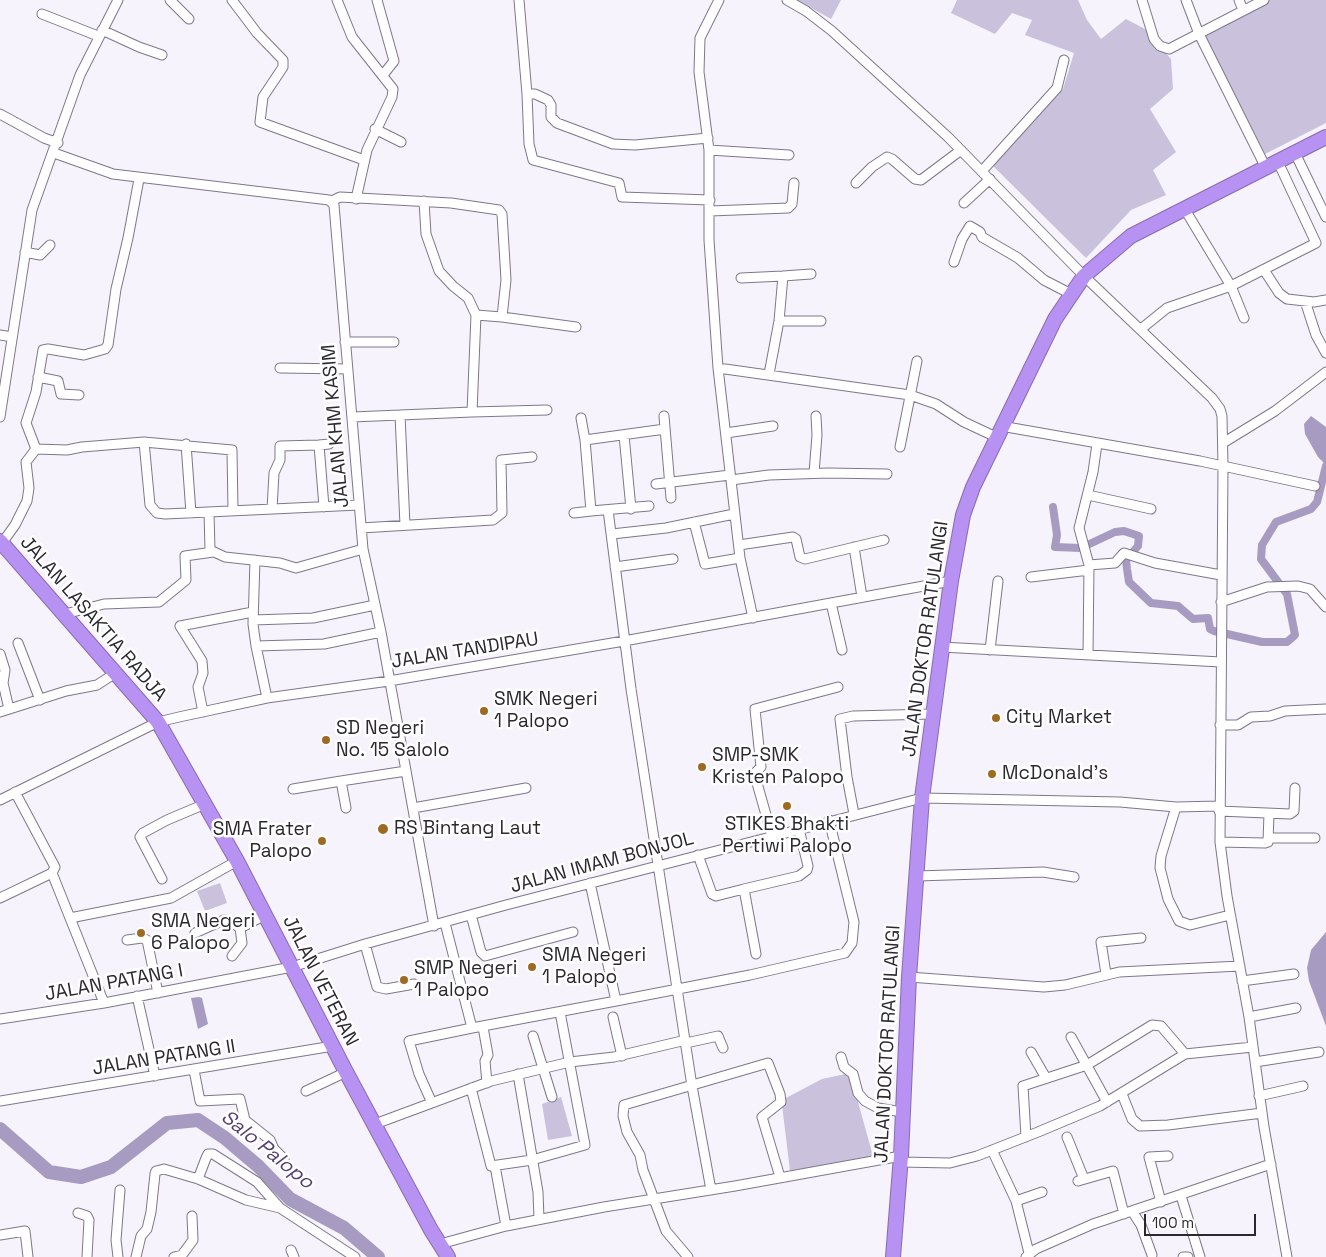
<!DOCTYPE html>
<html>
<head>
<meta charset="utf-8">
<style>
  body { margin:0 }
  #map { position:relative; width:1326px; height:1257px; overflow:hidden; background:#f6f3fc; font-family:"Space Grotesk",sans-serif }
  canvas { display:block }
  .scale { position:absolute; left:1144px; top:1214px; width:112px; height:22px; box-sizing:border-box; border:2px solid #2b2831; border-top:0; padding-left:6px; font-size:15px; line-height:18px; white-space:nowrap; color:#2b2831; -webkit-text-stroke:4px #fff; paint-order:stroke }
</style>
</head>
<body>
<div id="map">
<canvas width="1326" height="1257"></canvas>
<div class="scale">100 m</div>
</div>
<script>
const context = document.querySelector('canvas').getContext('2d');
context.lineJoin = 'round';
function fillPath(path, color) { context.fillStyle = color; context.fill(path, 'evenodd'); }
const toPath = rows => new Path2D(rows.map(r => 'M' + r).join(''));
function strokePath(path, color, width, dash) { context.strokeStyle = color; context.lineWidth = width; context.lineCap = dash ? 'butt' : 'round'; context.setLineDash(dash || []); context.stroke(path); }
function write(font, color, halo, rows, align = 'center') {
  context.font = font + ' "Space Grotesk",sans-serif'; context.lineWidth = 5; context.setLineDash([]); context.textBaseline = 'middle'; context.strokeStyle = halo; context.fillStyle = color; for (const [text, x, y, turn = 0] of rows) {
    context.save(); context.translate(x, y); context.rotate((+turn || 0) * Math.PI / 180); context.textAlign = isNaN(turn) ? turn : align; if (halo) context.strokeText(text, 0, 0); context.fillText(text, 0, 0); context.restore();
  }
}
fillPath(toPath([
  [797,0,841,0,831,19],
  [957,0,1078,0,1087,20,1101,39,1126,19,1145,29,1171,59,1173,89,1150,109,1176,152,1153,170,1166,195,1131,210,1086,258,992,165,1063,89,1074,53,1025,35,1032,20,1012,13,995,34,951,13],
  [1266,0,1326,0,1326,123,1265,154,1203,33],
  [220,883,227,903,205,911,197,891],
  [850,1073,873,1156,790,1171,782,1105,784,1099,822,1079],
  [561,1097,572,1136,548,1140,542,1104]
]), '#cac1dc');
fillPath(toPath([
  [1311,416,1326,427,1326,465,1318,457,1305,434,1304,424],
  [1326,932,1326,1026,1309,981,1307,968,1311,950],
  [199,997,202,998,208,1024,198,1029,191,998]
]), '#a89bc2');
strokePath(toPath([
  [1053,507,1057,535,1055,547,1081,548,1115,532,1124,531,1139,536,1138,546,1126,560,1127,569,1129,582,1151,603,1178,606,1193,619,1208,618,1210,629,1214,631,1262,642,1287,642,1295,635,1287,594,1261,559,1262,545,1276,522,1311,509,1317,502,1326,466]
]), '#a89bc2', 8);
strokePath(toPath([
  [0,1129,49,1172,81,1177,111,1167,167,1123,198,1120,225,1138,258,1166,290,1199,344,1228,378,1257]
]), '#a89bc2', 14);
const minor = toPath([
  [170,0,189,19],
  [232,0,257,33,283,60,283,67,263,97,260,122,364,160],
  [337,0,352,37,393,89,392,97,367,150,356,199],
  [377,0,394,61,383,75],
  [519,0,527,94,529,144,533,160,619,183,622,197,710,200],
  [719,0,700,38,699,72,709,150,709,240,718,368,740,558,753,618],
  [787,0,806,11,832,31,948,137,1084,276,1212,398,1220,409,1222,416,1223,466,1220,842,1227,896,1249,1017,1264,1127,1287,1257],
  [1142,0,1154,39,1160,46,1169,49,1264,0],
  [1186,0,1199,34,1266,168],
  [1239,0,1243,10],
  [42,14,98,36],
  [102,30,139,47,162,55],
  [527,94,535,94,548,100,551,105,551,117,557,123,613,144,635,145,708,138],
  [0,114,44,138,58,143],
  [375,129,401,142],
  [709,150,789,155],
  [54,153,113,174,329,200,334,205,363,549,381,632,434,926],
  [1295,153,1326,217],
  [982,171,1057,88,1064,60],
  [139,179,128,238,116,289,108,345,105,349,84,355,48,349,43,350,36,392,26,423,36,449,67,450,82,447,144,442],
  [856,183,872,167,887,157,892,159,915,179,921,180,961,150],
  [332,201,340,197,451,203,499,210,502,214,506,280,502,317,476,315,472,412,352,417],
  [424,201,426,234,439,271,453,286,468,298,476,315],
  [964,203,990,179],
  [1184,208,1231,286,1244,318],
  [710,211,788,208,792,204,794,183],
  [25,252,40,255,50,245],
  [954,262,962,239,970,226,980,232,982,237,1018,258,1044,280,1071,294],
  [1264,270,1279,293,1287,299,1314,302,1326,300],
  [783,276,811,274],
  [741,278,783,276,779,321,769,374],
  [1305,301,1316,335,1326,353],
  [502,317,576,327],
  [779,321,821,321],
  [1141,329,1167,308,1231,286,1316,243,1278,162],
  [0,335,12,337],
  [345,342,394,342],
  [280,368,347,369],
  [718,368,910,395,936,404,964,422,996,437],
  [38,377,58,381,61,394,79,395],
  [472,412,547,410],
  [400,415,405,525],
  [664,416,671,498],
  [0,417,32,210,80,75,118,0],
  [581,418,585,440],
  [1001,426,1200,461,1315,486],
  [726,433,773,426],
  [624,435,631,509],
  [1223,443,1275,411,1326,372],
  [186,444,191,513],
  [900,447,917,361],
  [814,473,817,435,816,416],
  [731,480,769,475,828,473,887,474],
  [656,484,730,475],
  [1088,495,1151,509],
  [649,506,591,511,585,440,665,429],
  [324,507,319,445,329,444],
  [272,509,274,473,280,460,280,446,319,445],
  [608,510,631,689,692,1086,711,1190],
  [233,511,232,450,144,442,150,505,157,513,165,514,359,505],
  [209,512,210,550,225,557,280,563,296,568,363,549],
  [574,513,591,511],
  [694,522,705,564,740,558],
  [361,528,493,520,502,513,501,460,532,457],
  [612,534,666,528,734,514],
  [739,545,793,537,796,539,800,557,805,559,884,540],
  [0,546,15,525,27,501,29,488,26,462,36,449],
  [854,547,862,597],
  [255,560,253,624,256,646],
  [1089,565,1115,563,1124,553,1155,563,1221,575],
  [615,567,673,559],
  [1031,577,1089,570],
  [1221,602,1267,587,1298,586,1310,589,1326,607],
  [831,603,842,650],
  [65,614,104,604,159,602,186,580,185,556,213,552],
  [253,620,313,618,375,605],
  [18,643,40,700],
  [941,647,1221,662],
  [990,650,998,581],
  [0,654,5,670,3,683,9,709],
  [1088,655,1089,565,1079,528,1093,472,1097,444],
  [267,698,256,646,324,644,381,632],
  [0,712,66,691,97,685,117,672],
  [203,712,198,687,203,673,202,661,180,626,253,612],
  [1220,725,1238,725,1251,717,1270,716,1285,711,1326,709],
  [293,789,341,781],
  [15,792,55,867,52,873,104,1003],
  [0,800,158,722,179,717,267,698,389,681,624,641,951,581],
  [1219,806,1176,807,1161,856,1160,868,1168,899,1179,921,1190,925,1230,915],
  [346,808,341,781,406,771],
  [413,808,526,788],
  [1219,811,1290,814,1294,811,1295,788],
  [854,814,847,777,840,719,853,716,933,714],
  [772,836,755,776,756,772,761,767,755,709,838,687],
  [1268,838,1315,838],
  [1220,842,1265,843,1268,842,1269,814],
  [698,855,712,894,716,896,744,889],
  [917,876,1043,872,1074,877],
  [162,879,140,837,143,833,167,820,205,804],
  [590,883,616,1001,750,975,845,953,852,943,854,922,829,820],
  [0,898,52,873],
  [471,915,481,952,485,956,573,932],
  [70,918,171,898,237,861],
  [445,923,472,1028,616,1001],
  [195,933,224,920,230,921,240,928,265,915],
  [127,940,142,938,147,940,158,993],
  [365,944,377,987,386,989,414,984],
  [756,954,744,889,799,876,807,870,808,866,799,829],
  [232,956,242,943,240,928],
  [1106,974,1101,942,1141,938],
  [909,977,1044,987,1065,985,1119,972,1240,966],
  [1242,981,1294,974],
  [137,996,155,1076],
  [613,1017,622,1056],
  [1249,1017,1296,1008],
  [0,1019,104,1003,292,967,365,944,506,905,922,798,1120,802,1176,807],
  [483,1027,488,1055,485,1061,487,1083],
  [533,1036,552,1097],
  [1071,1037,1107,1102],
  [686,1043,718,1036,723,1048],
  [1031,1052,1046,1078],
  [1185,1054,1253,1047],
  [841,1057,844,1067,853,1074,858,1093,865,1101,878,1108,902,1112],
  [1255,1062,1319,1052],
  [194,1070,200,1101,240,1099,245,1120,270,1140,274,1149,284,1159],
  [518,1074,538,1192,539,1219],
  [471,1088,491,1166,532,1160,585,1145,560,1012],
  [306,1091,346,1072],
  [1122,1094,1132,1119,1140,1126,1168,1125,1262,1113],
  [1259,1096,1303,1086],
  [0,1101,333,1046],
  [432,1103,419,1074,409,1041,472,1028],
  [375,1124,491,1081,570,1062,614,1057,686,1040],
  [1067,1137,1084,1179],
  [992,1150,1016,1201,1042,1192],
  [901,1162,950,1163,977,1156,1038,1132,1100,1106,1185,1054,1161,1026,1152,1025,1087,1065,1023,1086,1026,1137],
  [495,1166,506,1226],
  [198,1179,206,1158,208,1154,213,1154,257,1182,280,1208],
  [1078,1181,1113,1171,1124,1214],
  [1181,1196,1200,1257],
  [1016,1201,1029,1253],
  [1161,1202,1149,1157,1168,1156],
  [1132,1211,1141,1225,1152,1255],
  [78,1213,87,1216,89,1220,87,1257],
  [0,1235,25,1231,28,1257],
  [440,1244,506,1226,604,1207,735,1186,901,1156],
  [291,1250,294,1257],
  [118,1257,116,1240,120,1190],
  [136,1257,141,1236,147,1229,151,1212,155,1174,156,1171,164,1169,198,1179,246,1200,280,1208,355,1257],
  [174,1257,182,1255,193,1240,192,1216],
  [688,1257,666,1231,643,1170,640,1155,627,1132,623,1116,624,1105,768,1063,780,1094,781,1102,762,1117,780,1177],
  [1026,1257,1036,1249,1093,1224,1271,1164],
  [1183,1257,1188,1257]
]);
const highway = toPath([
  [0,541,158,722,237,861,346,1072,431,1230,448,1257],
  [893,1257,901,1156,909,977,922,798,951,581,963,515,973,487,1055,319,1084,276,1131,236,1326,137]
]);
strokePath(minor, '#7e778b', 11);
strokePath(highway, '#866dae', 16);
strokePath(minor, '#fff', 9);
strokePath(highway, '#b792f2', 14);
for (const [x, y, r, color] of [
  [484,711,5,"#9e6a21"],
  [996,718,5,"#9e6a21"],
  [326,740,5,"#9e6a21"],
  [702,767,5,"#9e6a21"],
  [992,774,5,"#9e6a21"],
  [787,806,5,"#9e6a21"],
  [383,829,6,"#9e6a21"],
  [322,841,5,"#9e6a21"],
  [141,933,5,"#9e6a21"],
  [532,967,5,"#9e6a21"],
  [404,980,5,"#9e6a21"]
]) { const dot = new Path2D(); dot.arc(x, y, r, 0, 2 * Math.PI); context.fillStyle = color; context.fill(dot); strokePath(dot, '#fff', 2); }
write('19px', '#2b2831', '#fff', [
  ["JALAN KHM KASIM",336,426,-95],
  ["JALAN LASAKTIA RADJA",93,619,49],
  ["JALAN DOKTOR RATULANGI",926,639,-82],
  ["JALAN TANDIPAU",465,651,-9],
  ["JALAN IMAM BONJOL",602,863,-15],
  ["JALAN VETERAN",320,981,63],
  ["JALAN PATANG I",114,983,-10],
  ["JALAN DOKTOR RATULANGI",888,1044,-87],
  ["JALAN PATANG II",164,1058,-9]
]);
write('19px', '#2b2831', '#fff', [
  ["SMK Negeri",494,700],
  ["1 Palopo",494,722],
  ["City Market",1006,718],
  ["SD Negeri",336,729],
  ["No. 15 Salolo",336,751],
  ["SMP-SMK",712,756],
  ["Kristen Palopo",712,778],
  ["McDonald's",1002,774],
  ["STIKES Bhakti",787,825,"center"],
  ["Pertiwi Palopo",787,847,"center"],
  ["RS Bintang Laut",394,829],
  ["SMA Frater",312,830,"right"],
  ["Palopo",312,852,"right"],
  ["SMA Negeri",151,922],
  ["6 Palopo",151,944],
  ["SMA Negeri",542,956],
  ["1 Palopo",542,978],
  ["SMP Negeri",414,969],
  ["1 Palopo",414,991]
], 'left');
write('italic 20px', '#513d71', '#fff', [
  ["Salo Palopo",267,1150,39]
]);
</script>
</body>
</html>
